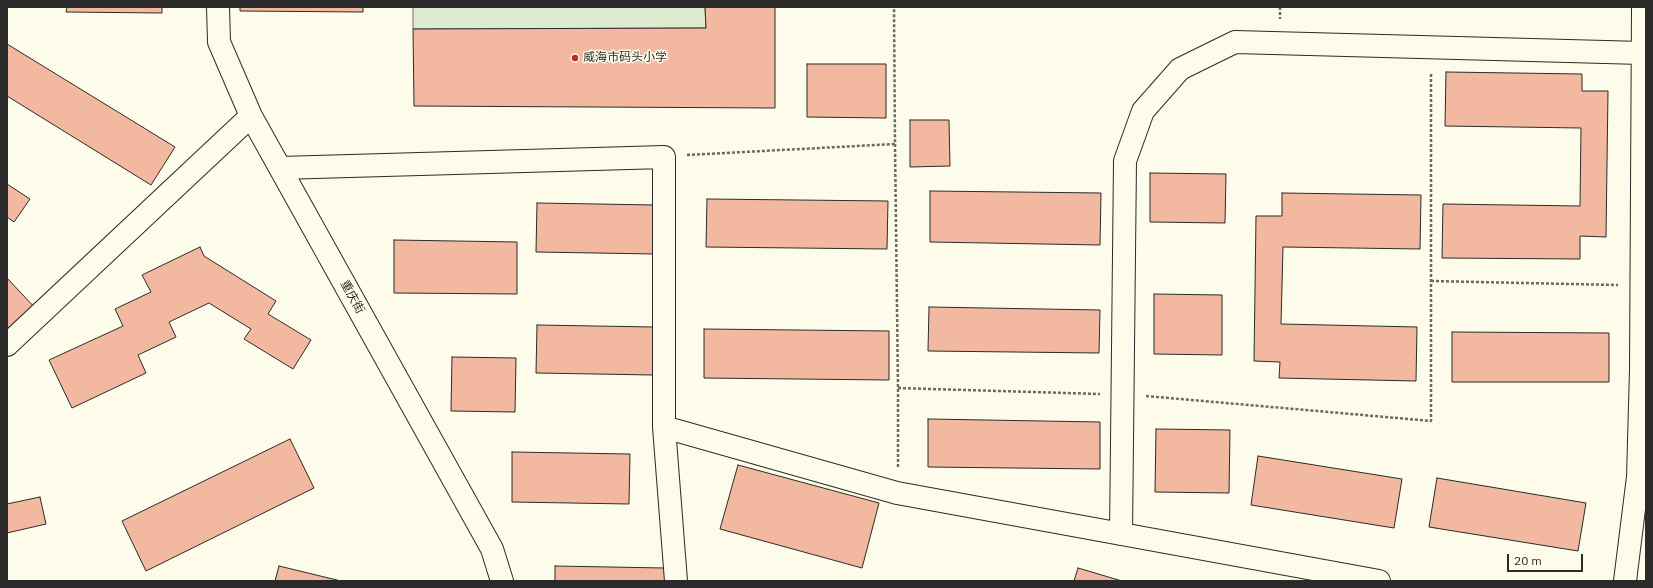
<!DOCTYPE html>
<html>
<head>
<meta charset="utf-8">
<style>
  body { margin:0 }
  #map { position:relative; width:1653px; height:588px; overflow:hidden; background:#fdfbea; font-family:"IBM Plex Sans",sans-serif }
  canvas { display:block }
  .frame { position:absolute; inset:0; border:8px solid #2b2b2b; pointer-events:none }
  .scale { position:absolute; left:1507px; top:554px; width:76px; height:18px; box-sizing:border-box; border:2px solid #2b2b2b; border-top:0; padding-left:5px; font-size:12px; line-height:14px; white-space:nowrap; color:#2b2b2b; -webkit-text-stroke:3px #fdfbea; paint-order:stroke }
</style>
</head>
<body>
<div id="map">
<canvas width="1653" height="588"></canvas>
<div class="frame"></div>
<div class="scale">20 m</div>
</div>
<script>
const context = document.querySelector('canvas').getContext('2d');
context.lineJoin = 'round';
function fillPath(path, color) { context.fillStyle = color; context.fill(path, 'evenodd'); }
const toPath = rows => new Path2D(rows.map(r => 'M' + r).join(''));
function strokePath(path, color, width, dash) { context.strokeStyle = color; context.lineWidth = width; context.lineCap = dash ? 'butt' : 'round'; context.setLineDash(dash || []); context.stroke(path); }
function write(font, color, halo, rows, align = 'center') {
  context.font = font + ' "IBM Plex Sans","Noto Sans SC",sans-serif'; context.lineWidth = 3; context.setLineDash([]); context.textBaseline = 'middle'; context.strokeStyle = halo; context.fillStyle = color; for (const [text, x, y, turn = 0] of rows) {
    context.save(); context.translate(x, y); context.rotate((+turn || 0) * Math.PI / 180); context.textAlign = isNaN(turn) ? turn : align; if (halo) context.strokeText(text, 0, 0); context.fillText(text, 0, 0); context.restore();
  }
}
const green = toPath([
  [413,7,705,7,706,28,413,29,413,7]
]);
fillPath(green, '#deebd1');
strokePath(green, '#74746e', 1);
const building = toPath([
  [67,7,162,7,162,13,66,12,67,7],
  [240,7,363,7,363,12,240,11,240,7],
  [705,7,775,7,775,108,414,106,413,29,706,28,705,7],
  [7,44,175,147,151,185,7,96,7,44],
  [807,64,886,64,886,118,807,117,807,64],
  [1446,72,1582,74,1582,91,1608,91,1606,237,1580,236,1580,259,1442,258,1443,204,1580,206,1581,128,1445,126,1446,72],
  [910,120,949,120,950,166,910,167,910,120],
  [1150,173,1226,174,1225,223,1150,222,1150,173],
  [7,184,30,199,14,222,7,217,7,184],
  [930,191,1101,193,1100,245,930,242,930,191],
  [1282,193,1421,195,1420,249,1283,247,1281,324,1417,327,1416,381,1279,378,1280,362,1254,361,1256,216,1282,216,1282,193],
  [707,199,888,201,887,249,706,247,707,199],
  [537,203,655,205,655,254,536,252,537,203],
  [394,240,517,242,517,294,394,293,394,240],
  [200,247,204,256,276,301,268,314,311,340,293,369,244,339,251,329,209,303,169,322,176,337,138,355,146,373,72,408,49,360,123,326,115,309,151,292,142,275,200,247],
  [7,278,37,310,12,333,7,326,7,278],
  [1154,294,1222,295,1222,355,1154,354,1154,294],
  [929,307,1100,310,1099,353,928,351,929,307],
  [537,325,653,327,653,375,536,373,537,325],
  [704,329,889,331,889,380,704,378,704,329],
  [1452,332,1609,333,1609,382,1452,382,1452,332],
  [452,357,516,358,515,412,451,411,452,357],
  [928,419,1100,422,1100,469,928,467,928,419],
  [1156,429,1230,430,1229,493,1155,492,1156,429],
  [290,439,314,488,146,571,122,521,290,439],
  [512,452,630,454,629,504,512,502,512,452],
  [1258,456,1402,479,1394,528,1251,505,1258,456],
  [738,465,879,503,862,568,720,529,738,465],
  [1437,478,1586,503,1578,551,1429,527,1437,478],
  [40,497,46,524,7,533,7,504,40,497],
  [279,566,341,581,275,581,279,566],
  [555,566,665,568,665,581,555,581,555,566],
  [1078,568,1122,581,1074,581,1078,568]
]);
fillPath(building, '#f2b8a0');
strokePath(building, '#2b2b2b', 1);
const minor = toPath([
  [218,7,219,42,251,116,492,549,502,581],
  [280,168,664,157,664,427,676,581],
  [7,345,251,116],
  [664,427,897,493,1379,581],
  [1121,534,1125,161,1143,111,1180,69,1235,42,1642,53],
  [1625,581,1638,477,1641,369,1643,7]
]);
strokePath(minor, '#2b2b2b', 24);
strokePath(toPath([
  [1280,7,1280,19],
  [895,144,898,388,898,468],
  [687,155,895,144,894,7],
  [1431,281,1618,285],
  [898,388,1100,394],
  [1146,396,1431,421,1431,72]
]), '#6a6964', 2.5, [3, 2]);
strokePath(minor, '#fdfbea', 22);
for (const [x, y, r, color] of [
  [575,58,4,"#c62828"]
]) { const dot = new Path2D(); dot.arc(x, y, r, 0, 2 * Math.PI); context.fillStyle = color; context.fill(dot); strokePath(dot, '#fdfbea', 1.5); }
write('12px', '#2b2b2b', '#fdfbea', [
  ["威海市码头小学",583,58]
], 'left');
write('12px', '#2b2b2b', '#fdfbea', [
  ["重庆街",352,297,61]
]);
</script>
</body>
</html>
